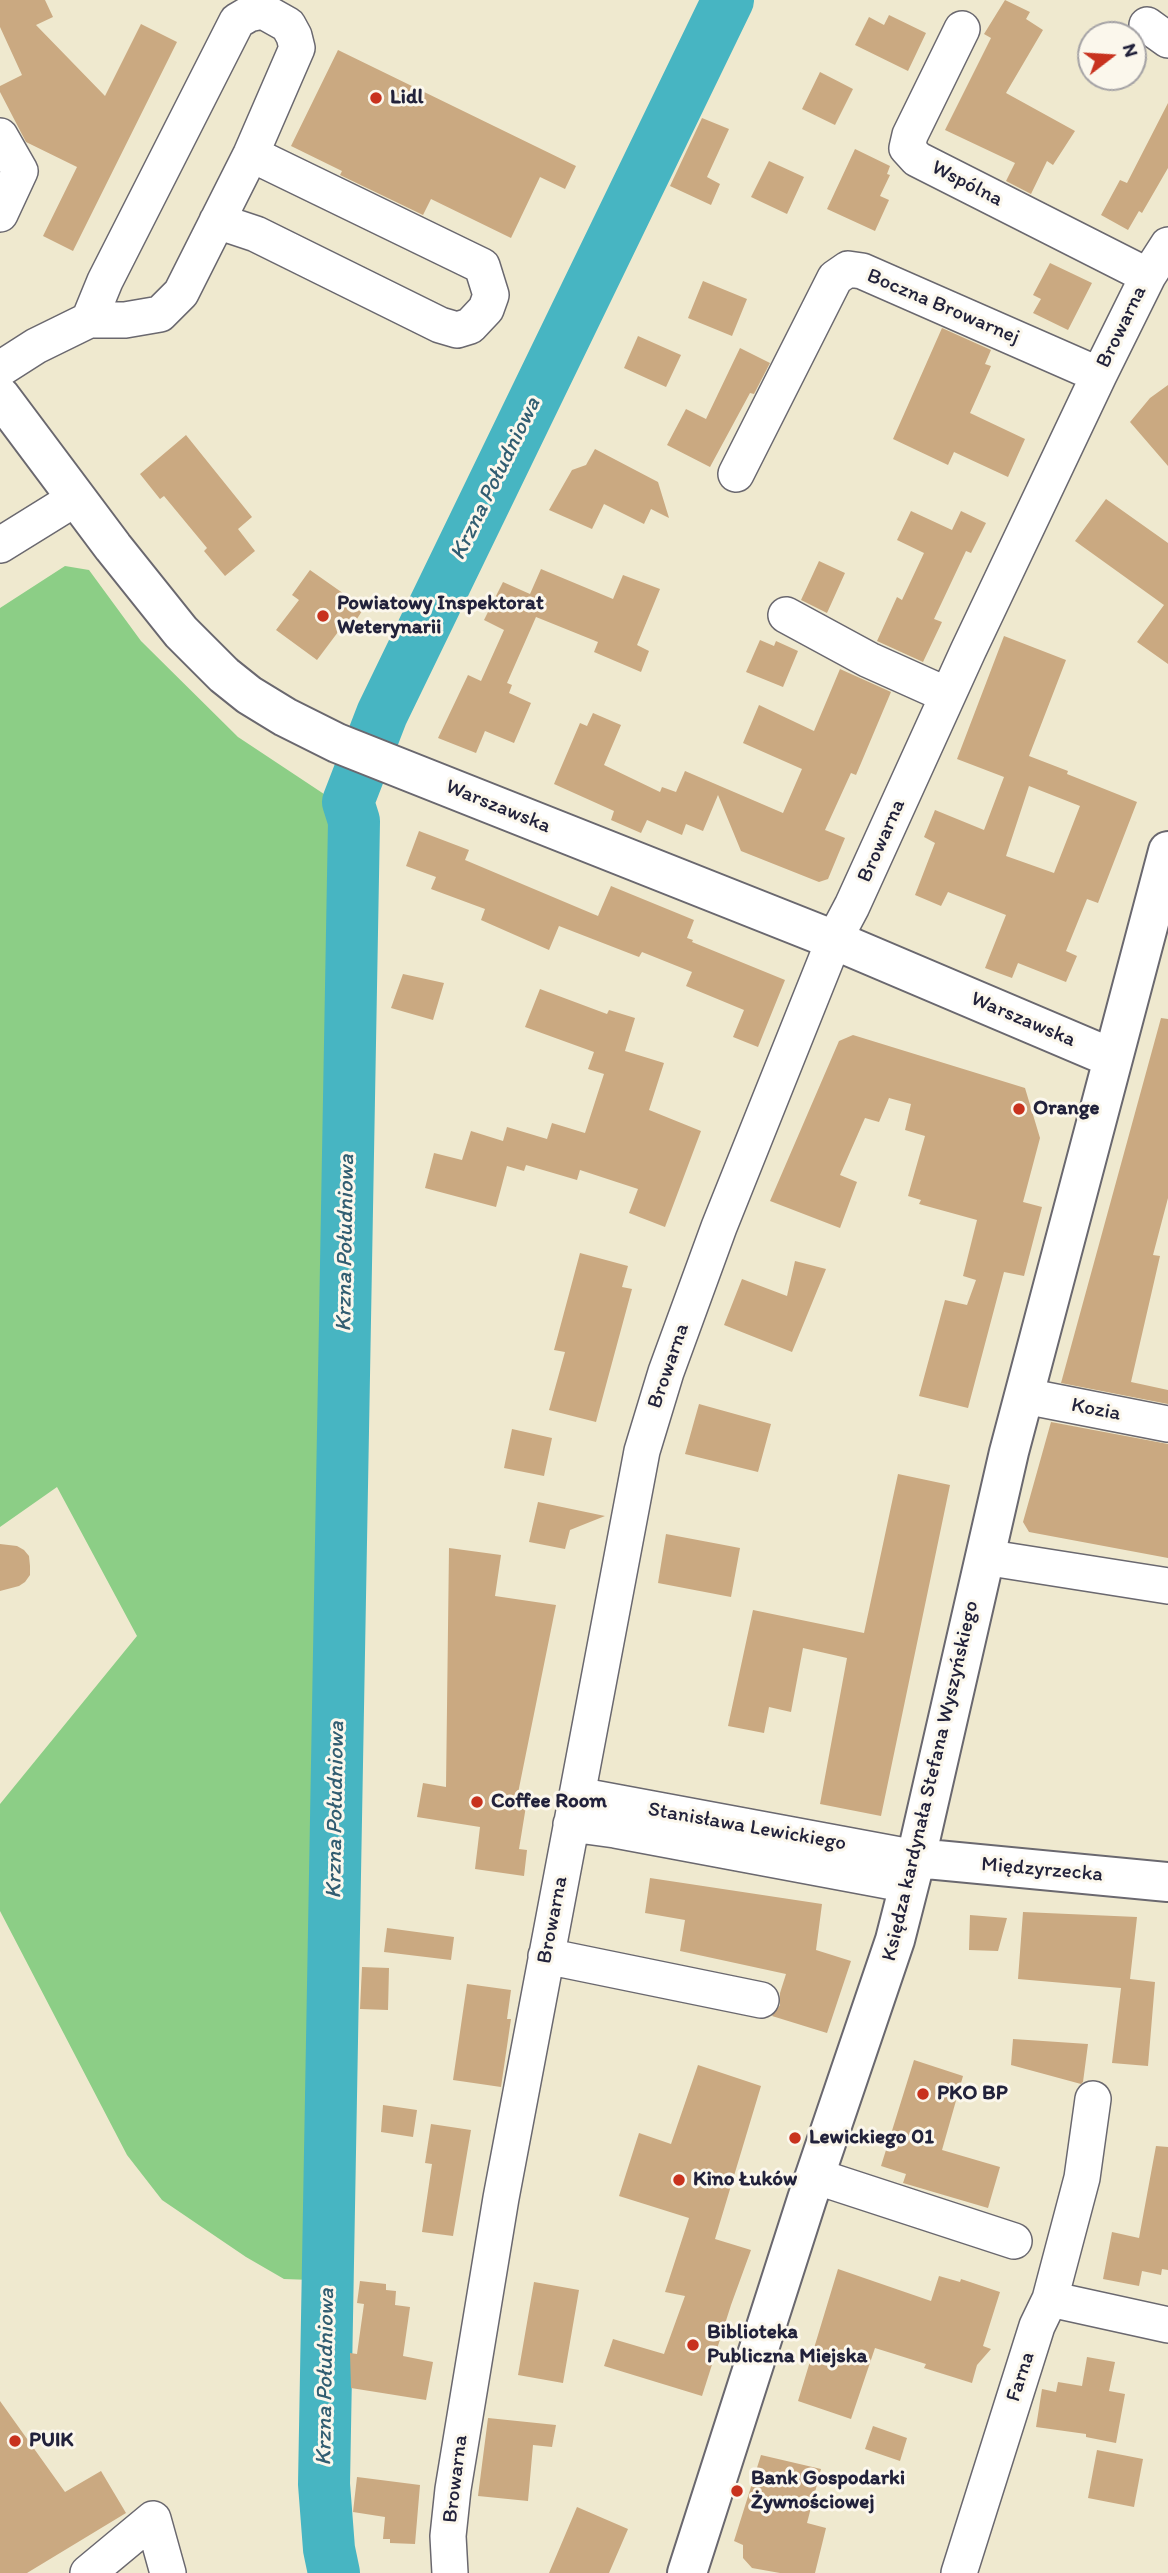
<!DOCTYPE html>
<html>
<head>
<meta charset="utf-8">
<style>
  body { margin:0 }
  #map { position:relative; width:1168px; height:2573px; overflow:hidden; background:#efe9cf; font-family:Itim,sans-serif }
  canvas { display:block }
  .north { position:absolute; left:1077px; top:21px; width:70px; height:70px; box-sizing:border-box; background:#fbf7ec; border:2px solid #a4a2a5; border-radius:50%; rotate:73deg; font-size:19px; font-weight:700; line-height:28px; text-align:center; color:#22223b }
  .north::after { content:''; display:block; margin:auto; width:24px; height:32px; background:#c8321e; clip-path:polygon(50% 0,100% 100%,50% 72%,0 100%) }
</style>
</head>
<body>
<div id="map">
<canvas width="1168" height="2573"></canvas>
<div class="north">N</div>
</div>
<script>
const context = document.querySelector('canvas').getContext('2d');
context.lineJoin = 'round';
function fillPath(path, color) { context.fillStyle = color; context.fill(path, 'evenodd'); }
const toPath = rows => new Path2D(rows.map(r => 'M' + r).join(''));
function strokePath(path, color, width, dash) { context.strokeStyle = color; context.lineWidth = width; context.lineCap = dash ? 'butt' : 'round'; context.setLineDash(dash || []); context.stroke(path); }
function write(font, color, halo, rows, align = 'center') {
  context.font = font + ' Itim,sans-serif'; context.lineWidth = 6; context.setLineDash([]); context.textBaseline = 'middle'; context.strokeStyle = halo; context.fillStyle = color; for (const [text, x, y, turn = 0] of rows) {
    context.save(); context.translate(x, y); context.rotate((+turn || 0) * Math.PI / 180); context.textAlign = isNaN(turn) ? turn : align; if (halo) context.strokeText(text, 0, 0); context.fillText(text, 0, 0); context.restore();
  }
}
fillPath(toPath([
  [65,566,89,570,141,641,238,737,330,798,319,2002,312,2280,284,2279,246,2257,162,2200,127,2155,0,1911,0,1804,137,1636,57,1487,0,1527,0,608]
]), '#8cce86');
strokePath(toPath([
  [334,2573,329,2549,324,2484,354,821,348,802,382,714,728,0]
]), '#47b5c2', 52);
fillPath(toPath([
  [0,0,45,0,53,17,36,25,105,96,141,24,177,42,73,251,43,236,77,167,26,142,0,92,0,86,22,75,0,27],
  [1005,0,1030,12,1026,19,1043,30,1006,93,1075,131,1053,165,1047,161,1031,194,1006,181,1015,163,945,130,991,38,984,34],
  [889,15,926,33,908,71,855,45,869,17,884,25],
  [338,50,576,166,565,189,540,177,511,238,431,199,423,215,340,175,342,171,291,146],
  [820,72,853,89,835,125,802,109],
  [1168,103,1168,168,1142,213,1139,211,1128,230,1101,215,1120,180,1127,183],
  [702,118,729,129,707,177,720,184,711,205,670,186],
  [855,149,890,166,887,174,890,175,880,196,889,200,875,231,827,209],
  [769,161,804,177,787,214,751,197],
  [1050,263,1092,283,1068,330,1033,313,1041,299,1033,295],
  [703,281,747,299,732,336,688,318],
  [942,328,991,350,985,364,991,366,970,413,1025,439,1008,477,954,452,948,465,893,439],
  [638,336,681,355,666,387,624,368],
  [740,348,770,363,754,394,750,393,710,467,667,445,686,409,706,419],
  [1168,385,1168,466,1130,422,1150,398],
  [186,435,252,517,238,529,255,551,225,576,204,551,207,548,164,496,160,499,140,474],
  [595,449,658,482,669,518,651,509,644,524,604,504,592,529,549,510,572,470,586,465],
  [1106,499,1168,543,1168,664,1137,642,1164,605,1075,541],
  [911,511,952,530,961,511,986,523,971,553,966,551,934,619,942,622,923,662,877,641,897,597,902,600,924,553,897,540],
  [819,561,845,573,827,613,801,600],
  [541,569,613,599,623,575,660,589,637,645,649,651,641,672,594,652,598,642,536,617,507,683,512,685,509,693,531,703,514,743,485,731,476,753,438,738,468,675,481,681,504,630,484,620,503,582,530,594],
  [310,570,364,608,351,628,344,624,317,660,276,630,299,600,292,595],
  [1004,636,1066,660,1029,756,1068,771,1067,774,1137,802,1098,903,1087,899,1066,951,1077,956,1066,982,1018,963,1012,978,985,968,1006,915,948,892,941,906,915,895,935,843,924,837,935,810,984,830,1004,777,957,759],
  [1029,786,1080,806,1054,873,1006,856],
  [760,640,774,646,776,641,798,651,783,687,746,672],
  [840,669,891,692,856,775,851,773,825,830,845,838,828,879,819,882,741,851,718,795,703,831,686,824,682,835,647,820,641,833,611,820,614,811,554,784,580,723,587,726,593,713,621,725,604,765,660,792,662,787,676,792,685,771,783,813,802,769,743,743,759,705,814,731],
  [419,831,469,850,465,860,598,916,611,886,694,920,687,938,693,940,692,942,785,980,758,1047,733,1037,744,1010,686,986,692,972,642,952,639,957,559,926,549,950,481,920,485,909,431,889,436,877,406,866],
  [403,974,444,983,433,1020,391,1008],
  [540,989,607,1014,609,1010,635,1018,625,1051,664,1063,649,1110,701,1131,665,1227,629,1213,638,1189,580,1170,577,1180,526,1165,524,1171,507,1166,496,1207,425,1188,434,1153,462,1160,471,1131,503,1141,507,1127,547,1139,552,1123,585,1133,604,1074,588,1069,594,1052,525,1027],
  [1161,1018,1168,1019,1168,1198,1153,1255,1160,1256,1131,1382,1168,1390,1168,1404,1061,1383],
  [853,1035,1025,1088,1040,1138,1023,1202,1042,1207,1024,1276,1004,1272,968,1408,919,1396,945,1300,967,1305,976,1280,963,1276,977,1220,919,1204,921,1200,908,1196,925,1136,905,1130,911,1104,889,1098,879,1122,865,1118,840,1175,857,1182,840,1228,770,1201,839,1041],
  [580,1253,628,1266,622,1287,632,1289,596,1422,549,1410,565,1352,554,1350],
  [795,1261,826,1269,792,1352,724,1325,742,1279,787,1296],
  [699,1404,771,1424,758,1472,685,1454],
  [1051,1422,1168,1444,1168,1558,1029,1532,1023,1522],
  [512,1429,552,1438,544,1476,504,1468],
  [898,1474,950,1485,881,1816,820,1804,847,1658,803,1648,791,1712,769,1707,764,1733,728,1726,753,1610,864,1633],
  [538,1502,605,1516,570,1530,565,1549,529,1542],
  [666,1534,740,1548,731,1597,658,1583],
  [0,1544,17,1546,24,1550,29,1556,30,1566,30,1575,25,1582,19,1586,0,1591],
  [449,1548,501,1555,495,1596,556,1605,517,1798,527,1800,519,1849,527,1850,524,1876,475,1869,480,1827,417,1817,423,1783,446,1787],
  [650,1878,822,1904,816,1950,851,1961,827,2033,772,2016,780,2005,780,1993,786,1974,680,1951,685,1920,645,1913],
  [1023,1912,1137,1917,1130,1979,1155,1982,1148,2066,1112,2063,1121,1988,1018,1979],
  [970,1915,1007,1918,998,1951,969,1950],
  [387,1928,454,1937,451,1960,384,1952],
  [362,1967,389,1968,388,2010,360,2009],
  [467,1984,511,1990,507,2019,511,2019,501,2087,453,2080],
  [1013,2039,1088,2044,1083,2082,1081,2084,1011,2065],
  [914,2060,963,2076,942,2150,1000,2167,988,2208,903,2183,906,2174,881,2166],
  [698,2065,761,2086,715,2239,751,2250,731,2305,702,2396,604,2366,613,2339,664,2354,685,2296,665,2292,689,2218,619,2196,639,2133,671,2144],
  [383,2105,417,2110,413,2137,381,2132],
  [431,2124,471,2130,453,2236,422,2232,432,2164,425,2163],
  [1156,2146,1168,2147,1168,2270,1162,2269,1161,2275,1142,2271,1139,2286,1103,2279,1112,2232,1139,2238],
  [838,2269,931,2301,939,2276,960,2282,961,2279,1000,2292,983,2346,991,2349,977,2365,972,2383,924,2368,926,2364,875,2348,851,2419,798,2401],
  [360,2281,386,2284,386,2290,396,2291,395,2305,410,2307,403,2356,433,2362,426,2400,351,2388,350,2353,357,2354,364,2304,357,2303],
  [534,2282,579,2290,563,2383,518,2375],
  [1087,2357,1115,2362,1109,2391,1125,2394,1116,2443,1086,2437,1086,2434,1036,2427,1042,2389,1056,2392,1058,2382,1082,2386],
  [0,2401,65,2492,101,2471,126,2513,27,2573,0,2573],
  [488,2418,556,2425,552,2447,533,2445,528,2501,478,2496],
  [873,2426,907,2438,900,2461,865,2449],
  [1097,2450,1143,2459,1134,2507,1088,2498],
  [761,2455,821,2469,807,2523,826,2528,815,2573,780,2573,752,2568,743,2558,743,2545,734,2541],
  [357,2477,420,2485,415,2544,390,2543,390,2539,383,2539,385,2517,353,2512],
  [577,2507,628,2529,609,2573,549,2573]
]), '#caa981');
const minor = toPath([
  [1147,25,1168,40],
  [962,29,910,135,907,148,917,159,1148,276],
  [0,136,20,171,0,214],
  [217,221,256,234,440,325,457,330,470,326,486,309,491,295,482,266,251,154],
  [0,369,36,346,89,320,125,320,160,314,181,293,251,154,297,48,294,36,288,25,263,11,249,14,237,21,105,281,89,320],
  [736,474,835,278,848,269,862,271,1099,375],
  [0,545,76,498],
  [786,615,869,660,947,695],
  [1025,1396,1168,1424],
  [984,1557,1168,1586],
  [577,1795,916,1858],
  [571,1824,615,1830,909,1885],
  [546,1956,761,2000],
  [815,2176,1014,2241],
  [1050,2299,1082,2178,1093,2099],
  [88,2573,153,2519,168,2573],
  [450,2573,448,2536,453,2489,501,2198,642,1451,666,1372,719,1227,834,940,852,906,968,651,1099,375,1148,276,1168,245],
  [959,2573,1037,2326,1050,2299,1168,2325]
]);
const major = toPath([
  [0,396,113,547,181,632,224,675,249,695,285,717,337,743,834,940,1112,1058],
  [916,1858,1168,1882],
  [687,2573,807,2199,895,1940,916,1858,1009,1452,1168,851]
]);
strokePath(minor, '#6a686f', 38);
strokePath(major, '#6a686f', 42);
strokePath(minor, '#fff', 35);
strokePath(major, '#fff', 38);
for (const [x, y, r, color] of [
  [376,98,7,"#c8321e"],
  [323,616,7,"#c8321e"],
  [1019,1109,7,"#c8321e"],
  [477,1802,7,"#c8321e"],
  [923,2094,7,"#c8321e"],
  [795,2138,7,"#c8321e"],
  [679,2180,7,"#c8321e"],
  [693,2345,7,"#c8321e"],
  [15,2441,7,"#c8321e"],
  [737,2491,7,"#c8321e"]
]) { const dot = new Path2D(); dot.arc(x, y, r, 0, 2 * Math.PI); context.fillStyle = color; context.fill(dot); strokePath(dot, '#fbf7ec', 2.5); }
write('bold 21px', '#22223b', '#fbf7ec', [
  ["Lidl",390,98],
  ["Powiatowy Inspektorat",337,604],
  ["Weterynarii",337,628],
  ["Orange",1033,1109],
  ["Coffee Room",491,1802],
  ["PKO BP",937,2094],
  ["Lewickiego 01",809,2138],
  ["Kino Łuków",693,2180],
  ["Biblioteka",707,2333],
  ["Publiczna Miejska",707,2357],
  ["PUIK",29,2441],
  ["Bank Gospodarki",751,2479],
  ["Żywnościowej",751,2503]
], 'left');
write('21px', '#22223b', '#fbf7ec', [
  ["Wspólna",967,184,27],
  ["Boczna Browarnej",943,307,23],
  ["Browarna",1122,327,-64],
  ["Warszawska",498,807,22],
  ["Browarna",882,841,-66],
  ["Warszawska",1023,1020,23],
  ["Browarna",669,1366,-71],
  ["Kozia",1096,1410,11],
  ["Księdza kardynała Stefana Wyszyńskiego",931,1781,-77],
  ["Stanisława Lewickiego",747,1827,10],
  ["Międzyrzecka",1042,1870,5],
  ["Browarna",553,1920,-79],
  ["Farna",1021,2377,-72],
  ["Browarna",456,2479,-83]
]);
write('italic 23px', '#315d71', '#fbf7ec', [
  ["Krzna Południowa",496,479,-64],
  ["Krzna Południowa",346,1243,-89],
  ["Krzna Południowa",336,1810,-89],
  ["Krzna Południowa",326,2377,-89]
]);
</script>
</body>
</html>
